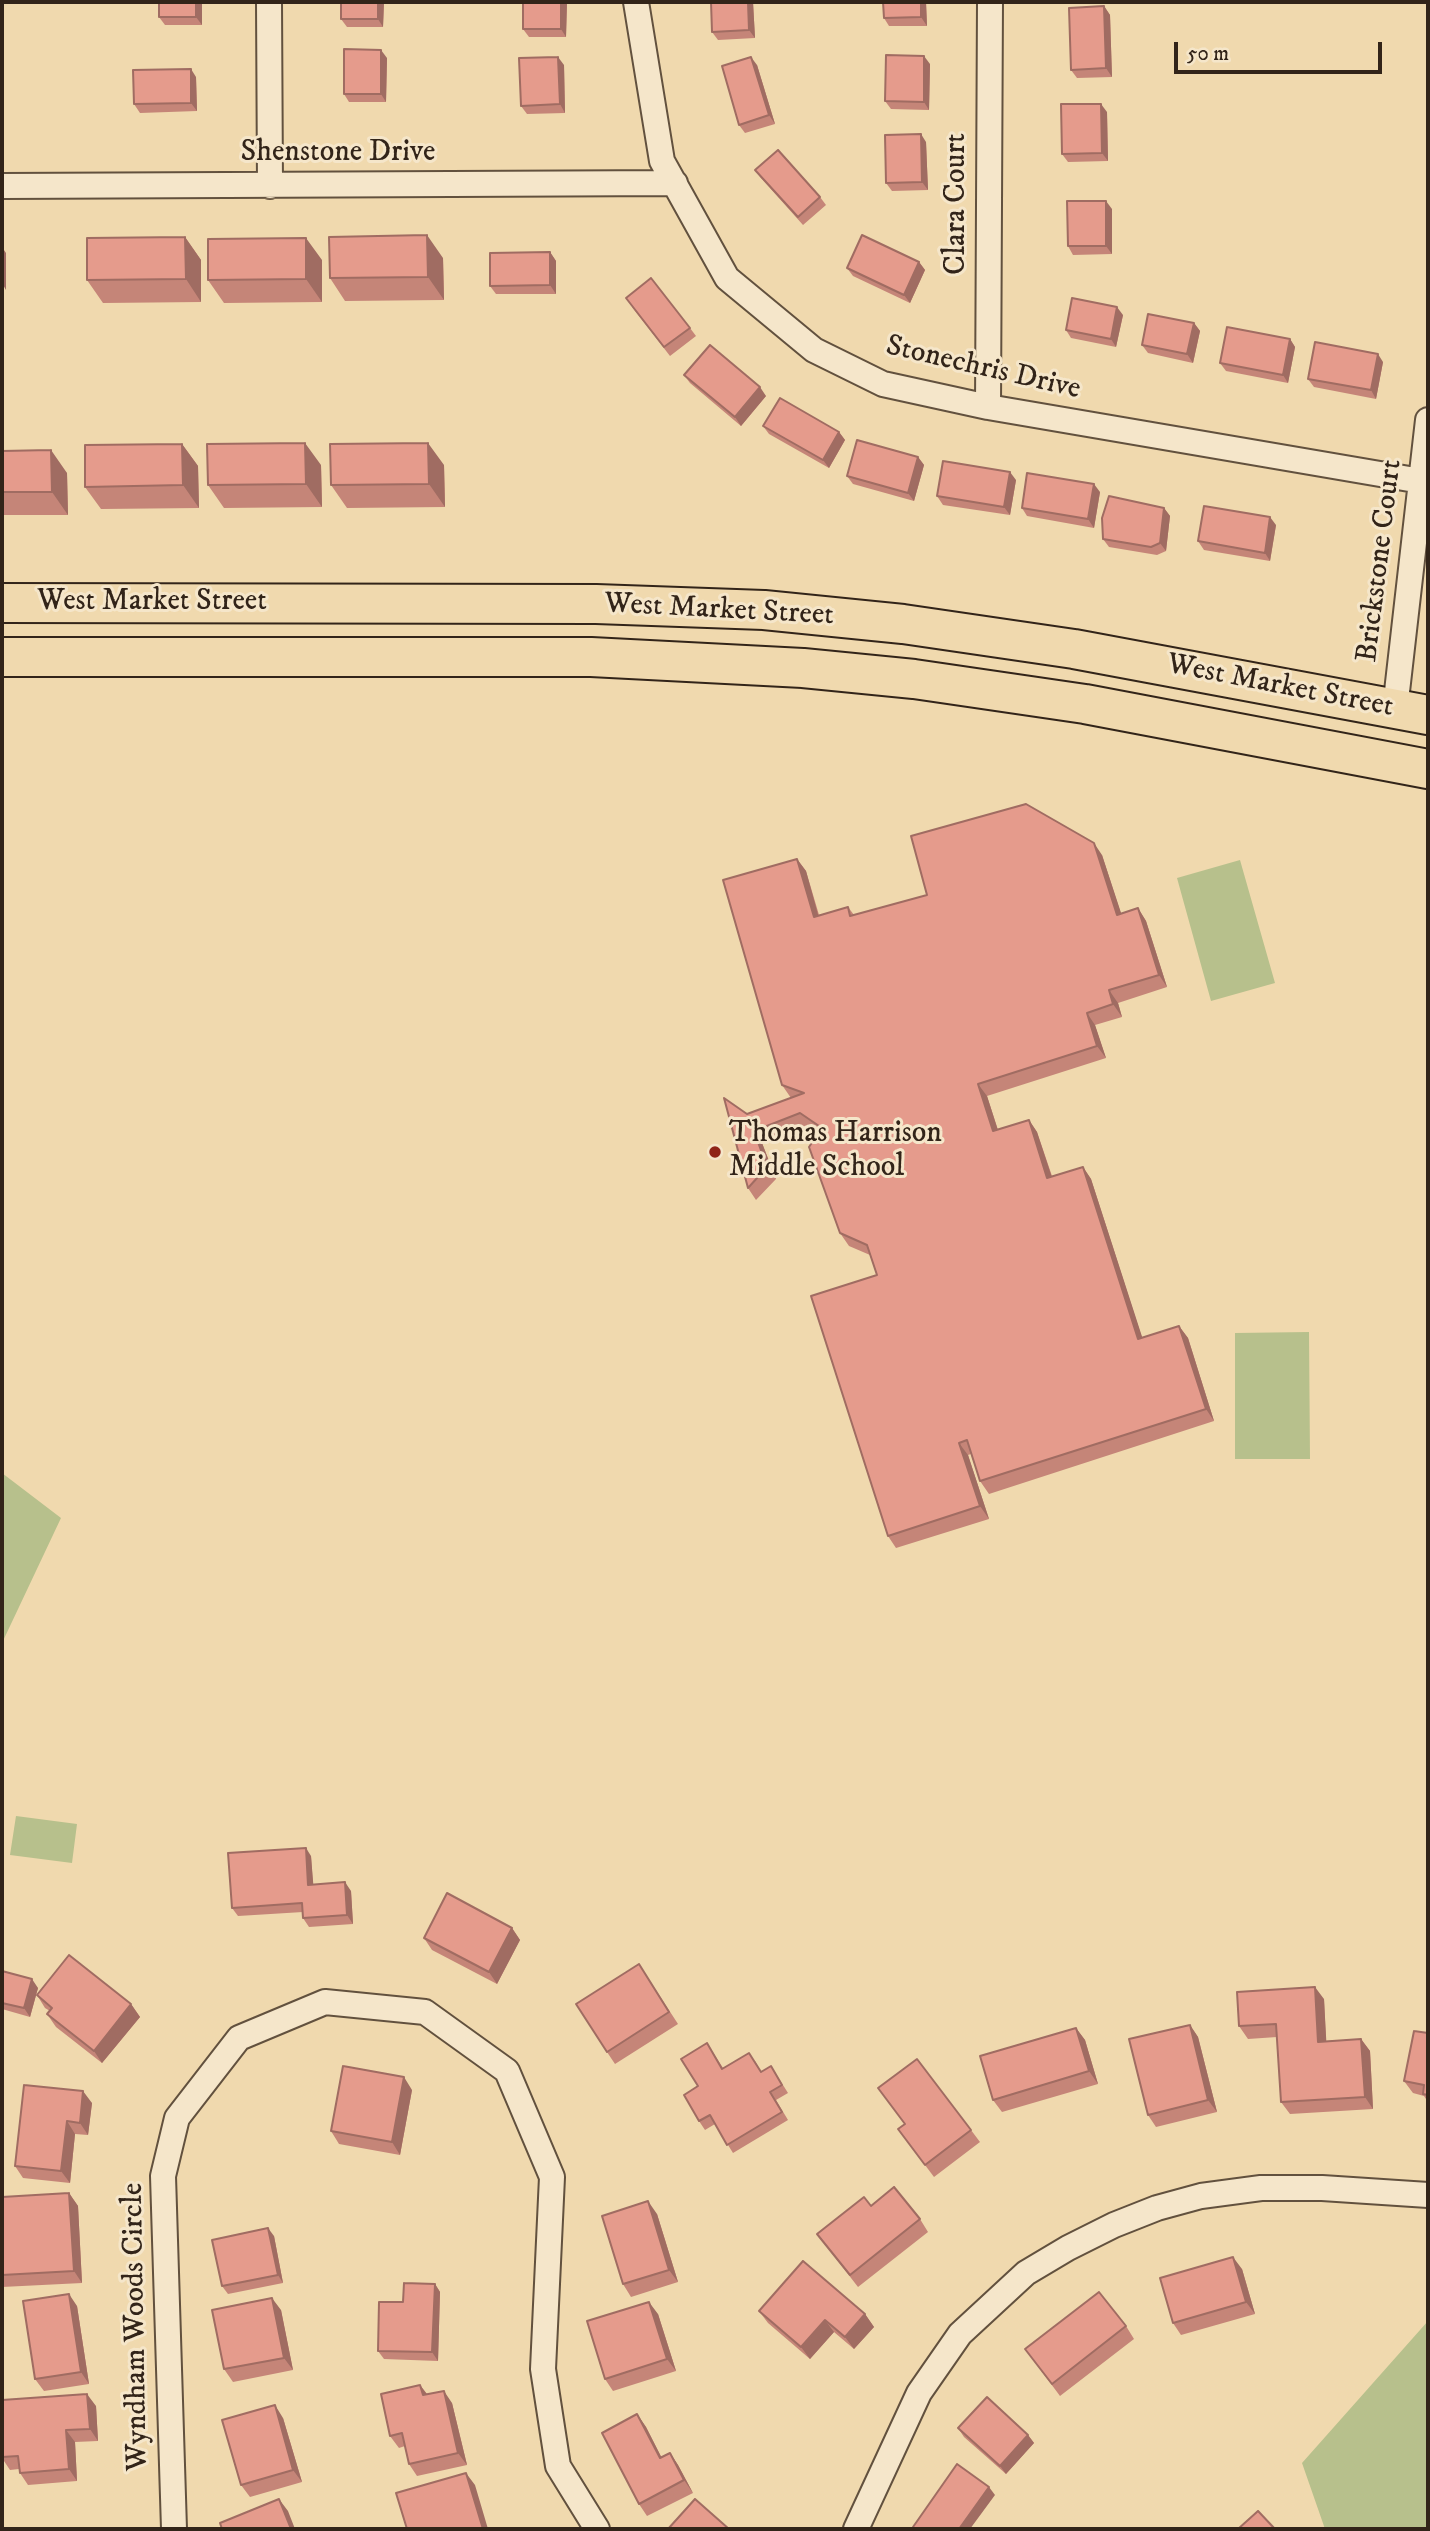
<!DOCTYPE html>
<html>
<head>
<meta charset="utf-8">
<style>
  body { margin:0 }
  #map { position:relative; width:1430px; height:2531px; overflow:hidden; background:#f0d9ae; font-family:"IM FELL DW Pica",serif }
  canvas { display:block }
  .frame { position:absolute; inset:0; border:4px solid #322419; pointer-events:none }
  .scale { position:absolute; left:1174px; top:42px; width:208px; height:32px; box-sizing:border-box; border:4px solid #322419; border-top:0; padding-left:9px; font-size:21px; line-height:24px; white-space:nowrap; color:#322419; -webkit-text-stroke:5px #f5e6ca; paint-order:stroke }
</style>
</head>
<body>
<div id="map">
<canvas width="1430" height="2531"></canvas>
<div class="frame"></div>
<div class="scale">50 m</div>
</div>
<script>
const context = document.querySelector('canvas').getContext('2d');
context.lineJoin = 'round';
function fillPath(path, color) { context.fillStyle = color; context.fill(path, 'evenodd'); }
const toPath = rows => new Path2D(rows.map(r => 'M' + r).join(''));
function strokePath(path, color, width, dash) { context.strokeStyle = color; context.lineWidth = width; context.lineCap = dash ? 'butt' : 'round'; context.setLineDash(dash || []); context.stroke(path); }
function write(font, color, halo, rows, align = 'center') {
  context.font = font + ' "IM FELL DW Pica",serif'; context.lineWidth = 6; context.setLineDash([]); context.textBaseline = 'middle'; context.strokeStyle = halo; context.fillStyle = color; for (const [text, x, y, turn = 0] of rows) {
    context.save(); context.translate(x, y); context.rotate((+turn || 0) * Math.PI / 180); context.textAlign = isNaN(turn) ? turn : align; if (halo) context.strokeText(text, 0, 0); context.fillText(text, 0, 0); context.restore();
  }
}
fillPath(toPath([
  [1240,860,1275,983,1211,1001,1177,878],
  [1309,1332,1310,1459,1235,1459,1235,1333],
  [2,1473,61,1518,2,1643],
  [16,1816,77,1824,72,1863,10,1855],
  [1428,2321,1428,2529,1325,2529,1302,2463]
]), '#b7c08c');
const street = toPath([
  [269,2,270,186],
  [636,2,662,161,727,278,814,350,883,384,988,407,1421,481],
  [2,186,675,183],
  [988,407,990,2],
  [1395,709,1428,420],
  [174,2529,163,2176,177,2118,239,2038,325,2002,425,2012,507,2071,552,2177,543,2369,558,2466,597,2529],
  [856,2529,919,2393,960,2334,1026,2273,1068,2248,1114,2225,1157,2208,1201,2196,1261,2188,1322,2188,1428,2195]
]);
const primary = toPath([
  [2,603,596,604,764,610,903,624,1074,649,1428,715],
  [2,657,591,657,803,668,914,679,1085,704,1428,769]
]);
strokePath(street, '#62513e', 28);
strokePath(primary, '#322419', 42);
strokePath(street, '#f5e6ca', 24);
strokePath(primary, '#f0d9ae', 38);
fillPath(toPath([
  [159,2,202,2,202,25,165,25,159,17],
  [384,2,383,27,347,27,341,19],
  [523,2,567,2,566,37,529,37,523,29],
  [711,2,753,2,755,38,718,40,712,32],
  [883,2,926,2,927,26,889,26,884,18],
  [1104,6,1110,15,1112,77,1077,78,1071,70],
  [387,58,386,102,349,102,344,94],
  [930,64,929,110,891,109,885,101],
  [564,65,565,113,527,114,521,106],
  [757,65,775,124,745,133,739,125],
  [196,77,197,111,140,113,134,104],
  [1107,112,1108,161,1068,162,1062,154],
  [926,142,928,190,892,191,886,183],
  [755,170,820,197,826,205,803,225,761,178],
  [1112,209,1112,254,1073,255,1068,246],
  [185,237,201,260,201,302,103,303,87,280],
  [550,252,556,261,556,294,496,294,490,286],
  [443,258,444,300,345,301,330,278],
  [322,260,322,302,224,303,208,280],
  [919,262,925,270,910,303,853,276,847,268],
  [632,307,690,328,696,336,670,356],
  [1123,315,1116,347,1071,338,1066,330],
  [1194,323,1200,331,1193,363,1148,353,1142,345],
  [1290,339,1295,347,1288,383,1226,371,1220,363],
  [1383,362,1376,399,1314,387,1308,379],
  [684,375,766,396,741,426,690,383],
  [763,426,839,432,845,440,829,468,769,434],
  [182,444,198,466,199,508,101,509,85,487],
  [2,451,67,473,68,515,2,515],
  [918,457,924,465,914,501,853,484,847,476],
  [321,465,322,507,224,508,208,485],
  [444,465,445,507,347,508,331,485],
  [1016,480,1010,515,943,505,937,496],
  [1100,492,1094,528,1027,516,1022,508],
  [1164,508,1170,516,1166,551,1157,555,1109,547,1103,539],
  [1276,525,1270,561,1204,550,1198,541],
  [1102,855,1121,914,1138,908,1146,921,1167,987,1118,1003,1122,1017,1095,1025,1106,1058,987,1096,998,1130,1029,1120,1037,1132,1052,1176,1083,1167,1091,1179,1142,1338,1179,1326,1188,1338,1214,1421,989,1494,980,1481,971,1454,968,1455,989,1519,896,1548,888,1536,877,1275,870,1255,849,1246,840,1233,819,1133,808,1125,762,1143,776,1179,756,1200,748,1188,747,1114,791,1098,782,1085,797,859,806,871,819,915,848,907,854,915],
  [311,1856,313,1885,351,1891,353,1924,309,1927,303,1918,303,1912,238,1916,232,1908],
  [512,1928,520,1940,497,1984,432,1950,424,1938],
  [639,1964,678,2024,615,2064,607,2052],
  [2,1971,38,1988,30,2017,2,2009],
  [37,1995,131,2004,140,2017,102,2063,56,2027,47,2014,50,2011,45,2008],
  [1324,1999,1326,2041,1361,2039,1370,2051,1373,2109,1290,2114,1281,2102,1277,2037,1248,2039,1239,2026],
  [1190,2025,1198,2037,1217,2112,1156,2127,1148,2115],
  [1076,2028,1085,2040,1098,2084,1002,2112,993,2100],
  [1428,2033,1428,2102,1424,2096,1413,2093,1404,2081],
  [707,2043,723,2068,755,2061,761,2072,771,2066,788,2093,776,2100,788,2120,733,2153,715,2124,705,2130,699,2121,698,2086],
  [24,2085,92,2103,88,2135,75,2134,70,2183,23,2178,15,2166],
  [878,2088,971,2130,980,2142,934,2177,898,2129,905,2124],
  [412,2090,400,2155,339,2144,331,2131],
  [69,2193,78,2206,82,2283,2,2287,2,2197],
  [871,2206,920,2219,928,2232,858,2287,817,2234],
  [657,2214,678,2282,631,2297,623,2284],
  [274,2236,283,2283,228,2294,222,2286],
  [1242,2269,1255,2314,1181,2335,1173,2323],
  [435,2284,440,2292,438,2361,384,2359,378,2351,403,2302],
  [77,2306,89,2384,44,2391,35,2379],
  [281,2310,293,2370,233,2382,224,2369],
  [759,2311,865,2314,874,2327,854,2349,834,2332,810,2359,768,2323],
  [658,2314,676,2371,613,2391,605,2379],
  [1126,2326,1134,2339,1060,2396,1025,2349],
  [420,2385,427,2394,452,2403,467,2465,417,2476,409,2464,405,2446,399,2448,390,2436],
  [2,2400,96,2406,98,2441,75,2442,77,2481,28,2485,20,2473,19,2469,10,2470,2,2458],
  [637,2414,646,2427,661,2457,670,2453,678,2465,693,2493,647,2516,639,2504],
  [283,2418,302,2482,250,2497,241,2485],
  [958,2428,1028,2435,1034,2443,1006,2474,964,2437]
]), '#c58578');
fillPath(toPath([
  [196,2,202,2,202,25,196,17],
  [378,2,384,2,383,27,378,19],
  [561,2,567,2,566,37,561,29],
  [748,2,753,2,755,38,749,30],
  [921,2,926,2,927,26,921,17],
  [1104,6,1110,15,1112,77,1106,68],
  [381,50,387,58,386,102,381,94],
  [924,56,930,64,929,110,924,102],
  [558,57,564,65,565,113,560,104],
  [751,57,757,65,775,124,769,115],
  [191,69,196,77,197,111,191,103],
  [1101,104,1107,112,1108,161,1102,153],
  [921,134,926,142,928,190,922,182],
  [1106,201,1112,209,1112,254,1106,246],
  [427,235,443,258,444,300,428,277],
  [185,237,201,260,201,302,186,279],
  [306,238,322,260,322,302,306,279],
  [2,247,6,253,6,290,2,283],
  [550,252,556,261,556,294,550,285],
  [919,262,925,270,910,303,904,295],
  [1117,307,1123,315,1116,347,1111,339],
  [1194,323,1200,331,1193,363,1187,354],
  [1290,339,1295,347,1288,383,1283,375],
  [1378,354,1383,362,1376,399,1371,390],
  [760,387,766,396,741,426,735,417],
  [839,432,845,440,829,468,823,460],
  [305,443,321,465,322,507,306,484],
  [428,443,444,465,445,507,429,484],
  [182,444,198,466,199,508,183,485],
  [51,450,67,473,68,515,52,492],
  [918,457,924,465,914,501,908,493],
  [1010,472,1016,480,1010,515,1004,507],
  [1094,484,1100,492,1094,528,1088,519],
  [1164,508,1170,516,1166,551,1160,543],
  [1270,517,1276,525,1270,561,1265,553],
  [1094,843,1102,855,1126,928,1117,915],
  [797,859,806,871,822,929,814,917],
  [1138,908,1146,921,1167,987,1159,975],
  [1109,990,1118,1003,1122,1017,1113,1004],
  [1087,1013,1095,1025,1106,1058,1097,1046],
  [978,1084,987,1096,1002,1143,993,1131],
  [1029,1120,1037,1132,1056,1190,1047,1178],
  [754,1131,762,1143,776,1179,767,1167],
  [1083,1167,1091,1179,1147,1352,1138,1339],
  [1179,1326,1188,1338,1214,1421,1206,1409],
  [959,1443,968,1455,989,1519,980,1506],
  [306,1848,311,1856,314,1893,308,1885],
  [345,1882,351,1891,353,1924,347,1915],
  [512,1928,520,1940,497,1984,489,1972],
  [32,1979,38,1988,30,2017,24,2008],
  [1315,1987,1324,1999,1327,2054,1318,2042],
  [131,2004,140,2017,102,2063,94,2051],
  [1190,2025,1198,2037,1217,2112,1208,2100],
  [1076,2028,1085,2040,1098,2084,1089,2071],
  [1361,2039,1370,2051,1373,2109,1365,2097],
  [404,2077,412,2090,400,2155,392,2142],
  [83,2091,92,2103,88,2135,80,2123],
  [67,2121,75,2134,70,2183,61,2171],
  [69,2193,78,2206,82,2283,74,2271],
  [648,2201,657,2214,678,2282,669,2270],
  [268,2228,274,2236,283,2283,278,2275],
  [1233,2257,1242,2269,1255,2314,1246,2302],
  [435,2284,440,2292,438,2361,432,2352],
  [69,2294,77,2306,89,2384,81,2372],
  [272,2298,281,2310,293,2370,284,2358],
  [649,2302,658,2314,676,2371,667,2359],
  [865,2314,874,2327,854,2349,845,2337],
  [825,2320,834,2332,810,2359,801,2347],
  [420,2385,429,2397,423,2395],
  [444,2391,452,2403,467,2465,458,2453],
  [87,2394,96,2406,98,2441,90,2429],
  [275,2405,283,2418,302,2482,293,2470],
  [637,2414,646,2427,668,2470,660,2458],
  [66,2430,75,2442,77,2481,69,2469],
  [1028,2435,1034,2443,1006,2474,1000,2466],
  [670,2453,678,2465,693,2493,684,2480],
  [466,2473,475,2485,488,2529,483,2529],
  [989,2487,995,2495,970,2529,959,2529],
  [279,2499,288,2511,295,2529,291,2529]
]), '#a06c62');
const building = toPath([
  [159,2,196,2,196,17,159,17,159,2],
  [341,2,378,2,378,19,341,19,341,2],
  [523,2,561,2,561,29,523,29,523,2],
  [711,2,748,2,749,30,712,32,711,2],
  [883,2,921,2,921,17,884,18,883,2],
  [1104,6,1106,68,1071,70,1069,8,1104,6],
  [344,49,381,50,381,94,344,94,344,49],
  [886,55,924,56,924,102,885,101,886,55],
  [558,57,560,104,521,106,519,58,558,57],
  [751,57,769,115,739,125,722,66,751,57],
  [191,69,191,103,134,104,133,70,191,69],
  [1061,104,1101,104,1102,153,1062,154,1061,104],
  [921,134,922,182,886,183,885,135,921,134],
  [778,150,820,197,798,217,755,170,778,150],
  [1067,201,1106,201,1106,246,1068,246,1067,201],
  [427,235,428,277,330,278,329,237,427,235],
  [862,235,919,262,904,295,847,268,862,235],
  [185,237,186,279,87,280,87,238,185,237],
  [306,238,306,279,208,280,208,239,306,238],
  [550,252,550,285,490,286,490,253,550,252],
  [651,278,690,328,664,347,626,298,651,278],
  [1072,298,1117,307,1111,339,1066,330,1072,298],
  [1148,314,1194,323,1187,354,1142,345,1148,314],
  [1227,327,1290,339,1283,375,1220,363,1227,327],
  [1315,342,1378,354,1371,390,1308,379,1315,342],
  [710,345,760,387,735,417,684,375,710,345],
  [780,398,839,432,823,460,763,426,780,398],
  [857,440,918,457,908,493,847,476,857,440],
  [305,443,306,484,208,485,207,444,305,443],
  [428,443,429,484,331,485,330,444,428,443],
  [182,444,183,485,85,487,85,445,182,444],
  [51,450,52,492,2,492,2,451,51,450],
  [943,461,1010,472,1004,507,937,496,943,461],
  [1027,473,1094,484,1088,519,1022,508,1027,473],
  [1109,496,1164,508,1160,543,1151,547,1103,539,1102,518,1109,496],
  [1204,506,1270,517,1265,553,1198,541,1204,506],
  [1026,804,1094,843,1117,915,1138,908,1159,975,1109,990,1113,1004,1087,1013,1097,1046,978,1084,993,1131,1029,1120,1047,1178,1083,1167,1138,1339,1179,1326,1206,1409,980,1481,967,1440,959,1443,980,1506,888,1536,811,1296,877,1275,867,1245,840,1233,809,1147,822,1128,800,1113,754,1131,767,1167,748,1188,724,1098,747,1114,804,1093,782,1085,723,880,797,859,814,917,848,907,850,916,927,895,911,836,1026,804],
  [306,1848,308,1885,345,1882,347,1915,303,1918,302,1903,232,1908,228,1853,306,1848],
  [447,1893,512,1928,489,1972,424,1938,447,1893],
  [69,1955,131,2004,94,2051,47,2014,52,2008,37,1995,69,1955],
  [639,1964,669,2012,607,2052,576,2004,639,1964],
  [2,1971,32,1979,24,2008,2,2003,2,1971],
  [1315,1987,1318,2042,1361,2039,1365,2097,1281,2102,1276,2024,1239,2026,1237,1992,1315,1987],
  [1190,2025,1208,2100,1148,2115,1129,2039,1190,2025],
  [1076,2028,1089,2071,993,2100,980,2056,1076,2028],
  [1414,2031,1428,2033,1428,2095,1423,2094,1424,2085,1404,2081,1414,2031],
  [707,2043,722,2069,749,2053,761,2072,771,2066,782,2085,770,2092,782,2112,727,2145,710,2115,699,2121,684,2095,698,2086,681,2059,707,2043],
  [917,2059,971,2130,925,2165,898,2129,905,2124,878,2088,917,2059],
  [343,2066,404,2077,392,2142,331,2131,343,2066],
  [24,2085,83,2091,80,2123,67,2121,61,2171,15,2166,24,2085],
  [894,2187,920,2219,850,2275,817,2234,864,2197,871,2206,894,2187],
  [69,2193,74,2271,2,2275,2,2197,69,2193],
  [648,2201,669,2270,623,2284,602,2216,648,2201],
  [268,2228,278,2275,222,2286,212,2240,268,2228],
  [1233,2257,1246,2302,1173,2323,1160,2278,1233,2257],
  [803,2261,865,2314,845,2337,825,2320,801,2347,759,2311,803,2261],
  [404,2283,435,2284,432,2352,378,2351,379,2302,403,2302,404,2283],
  [1099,2292,1126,2326,1052,2384,1025,2349,1099,2292],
  [69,2294,81,2372,35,2379,23,2301,69,2294],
  [272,2298,284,2358,224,2369,212,2310,272,2298],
  [649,2302,667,2359,605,2379,587,2321,649,2302],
  [420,2385,423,2395,444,2391,458,2453,409,2464,402,2433,390,2436,381,2394,420,2385],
  [87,2394,90,2429,66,2430,69,2469,20,2473,18,2456,2,2457,2,2400,87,2394],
  [987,2397,1028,2435,1000,2466,958,2428,987,2397],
  [275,2405,293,2470,241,2485,222,2420,275,2405],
  [637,2414,660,2458,670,2453,684,2480,639,2504,602,2433,637,2414],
  [957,2464,989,2487,959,2529,915,2529,913,2527,957,2464],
  [466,2473,483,2529,407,2529,396,2493,466,2473],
  [279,2499,291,2529,222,2529,220,2523,279,2499],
  [695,2499,729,2529,668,2529,695,2499],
  [1258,2511,1275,2529,1238,2529,1258,2511]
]);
fillPath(building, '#e59b8c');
strokePath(building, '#a06c62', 2);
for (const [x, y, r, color] of [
  [715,1152,7,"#8f2418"]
]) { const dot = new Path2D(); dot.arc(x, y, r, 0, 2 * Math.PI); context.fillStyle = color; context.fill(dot); strokePath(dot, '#f5e6ca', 2.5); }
write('30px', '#322419', '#f5e6ca', [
  ["Shenstone Drive",338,154],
  ["Clara Court",958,204,-90],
  ["Stonechris Drive",983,369,13],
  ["Brickstone Court",1381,561,-83],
  ["West Market Street",152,603],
  ["West Market Street",719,611,3],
  ["West Market Street",1280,687,11],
  ["Wyndham Woods Circle",137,2327,-91]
]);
write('30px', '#322419', '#f5e6ca', [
  ["Thomas Harrison",729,1135],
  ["Middle School",729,1169]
], 'left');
</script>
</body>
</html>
